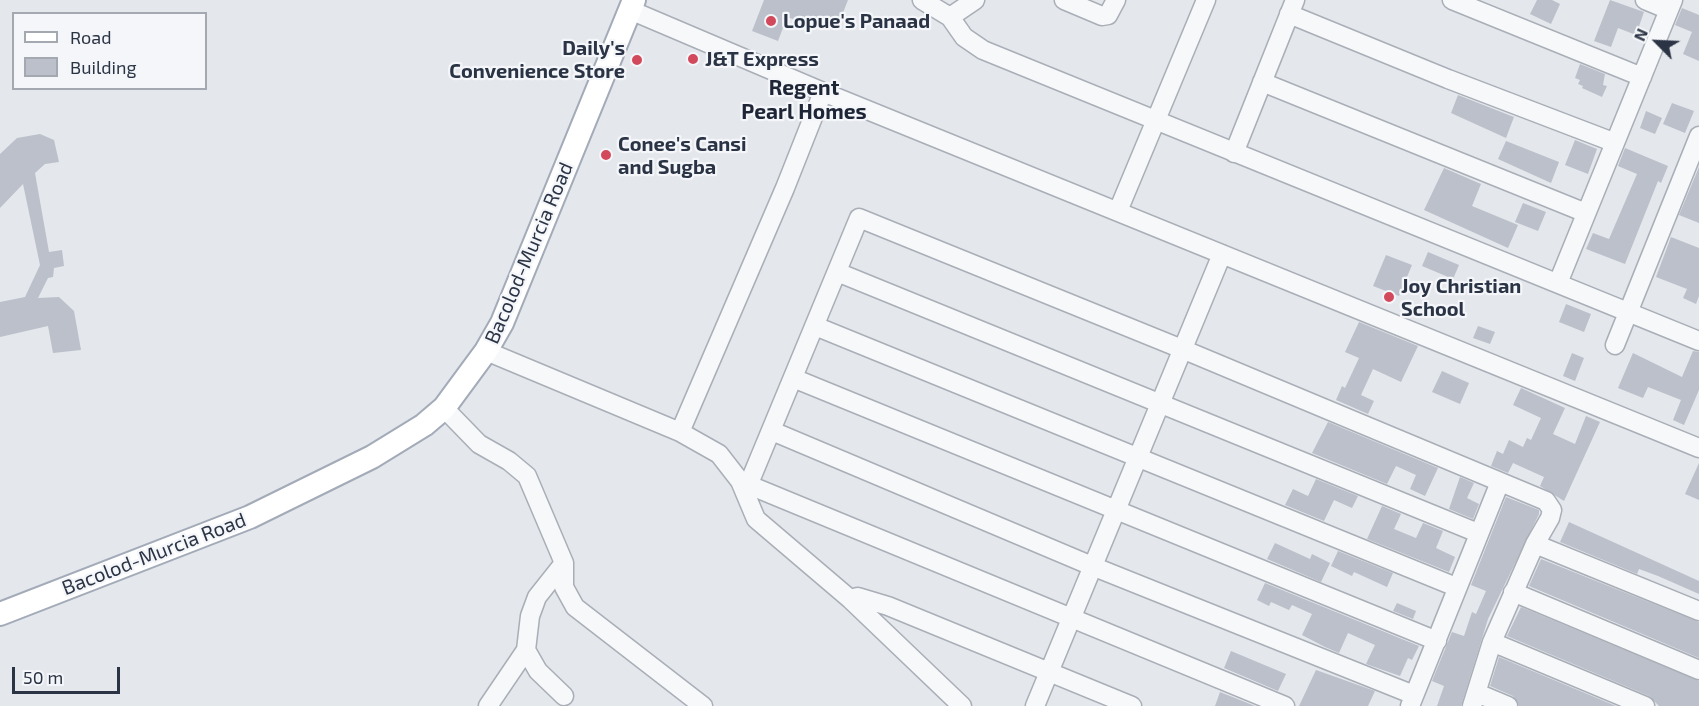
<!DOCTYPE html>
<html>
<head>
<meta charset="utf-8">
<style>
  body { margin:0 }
  #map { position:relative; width:1699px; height:706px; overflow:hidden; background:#e4e7ec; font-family:"Exo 2",sans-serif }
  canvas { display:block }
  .legend { position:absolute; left:12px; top:12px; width:195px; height:78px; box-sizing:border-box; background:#f4f6f9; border:2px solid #a4a8b1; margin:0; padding:8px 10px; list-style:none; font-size:18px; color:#2b3445 }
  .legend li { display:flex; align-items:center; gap:12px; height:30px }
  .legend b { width:30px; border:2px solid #a4a8b1 }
  .north { position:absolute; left:1627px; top:12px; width:60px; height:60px; -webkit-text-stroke:4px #f4f6f9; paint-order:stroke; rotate:294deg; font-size:16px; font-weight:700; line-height:24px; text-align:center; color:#2b3445 }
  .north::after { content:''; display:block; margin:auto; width:21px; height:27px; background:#2b3445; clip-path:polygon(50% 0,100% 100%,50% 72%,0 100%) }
  .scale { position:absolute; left:12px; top:667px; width:108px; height:27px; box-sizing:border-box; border:3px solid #2b3445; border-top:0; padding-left:8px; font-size:18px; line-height:21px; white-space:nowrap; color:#2b3445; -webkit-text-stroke:4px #f4f6f9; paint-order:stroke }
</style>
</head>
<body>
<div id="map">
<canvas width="1699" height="706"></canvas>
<ul class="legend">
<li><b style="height:8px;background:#fff"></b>Road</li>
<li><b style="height:16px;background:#bbc0ca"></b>Building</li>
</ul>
<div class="north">N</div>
<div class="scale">50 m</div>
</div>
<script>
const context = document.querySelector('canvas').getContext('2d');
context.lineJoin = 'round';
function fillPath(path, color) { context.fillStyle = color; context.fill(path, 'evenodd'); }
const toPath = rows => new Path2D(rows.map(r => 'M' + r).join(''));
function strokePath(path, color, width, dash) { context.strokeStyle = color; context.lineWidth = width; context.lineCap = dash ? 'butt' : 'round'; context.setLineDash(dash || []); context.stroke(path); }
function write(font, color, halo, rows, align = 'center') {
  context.font = font + ' "Exo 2",sans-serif'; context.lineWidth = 4.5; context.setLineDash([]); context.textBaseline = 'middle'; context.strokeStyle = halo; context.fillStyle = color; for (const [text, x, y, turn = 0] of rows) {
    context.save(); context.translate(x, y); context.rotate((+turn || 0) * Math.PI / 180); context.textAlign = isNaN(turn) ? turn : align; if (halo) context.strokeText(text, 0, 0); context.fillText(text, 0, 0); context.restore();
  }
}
fillPath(toPath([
  [764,0,848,0,839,23,825,18,821,29,787,17,778,41,752,31],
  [1537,0,1552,0,1560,4,1551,24,1530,14],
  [1610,0,1644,12,1636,35,1618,28,1611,47,1594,41],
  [1682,8,1699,15,1699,61,1683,54,1692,32,1675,25],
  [1580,64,1605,74,1603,85,1607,86,1602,97,1582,88,1583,86,1578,84,1580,80,1575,78],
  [1458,95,1514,117,1506,138,1451,113],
  [1672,103,1694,111,1685,133,1663,124],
  [1646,111,1662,118,1655,134,1640,128],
  [40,134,54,140,59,162,45,164,35,173,49,252,62,250,64,266,54,268,53,277,48,278,38,298,59,297,74,311,81,350,53,353,48,326,0,337,0,302,25,297,40,265,23,184,0,208,0,154,17,138],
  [1575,140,1597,149,1588,174,1565,165],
  [1506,141,1559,162,1551,183,1498,159],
  [1625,148,1668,166,1661,183,1658,181,1625,264,1586,249,1593,233,1609,239,1637,174,1618,166],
  [1699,167,1699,223,1679,215],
  [1444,168,1481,184,1472,206,1518,225,1508,248,1424,210],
  [1523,203,1546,212,1538,231,1515,222],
  [1671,237,1699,248,1699,296,1696,304,1683,298,1687,289,1656,277],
  [1428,252,1459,265,1453,279,1422,266],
  [1386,255,1412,265,1399,296,1373,286],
  [1566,304,1591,314,1584,332,1559,322],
  [1359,322,1418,346,1401,382,1373,369,1361,395,1374,401,1368,414,1336,400,1342,386,1345,388,1359,358,1345,352],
  [1478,326,1495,332,1490,344,1473,338],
  [1693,351,1699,352,1699,390,1684,425,1673,420,1681,400,1648,387,1643,398,1618,388,1633,353,1682,377],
  [1572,353,1584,358,1575,381,1563,376],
  [1442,371,1469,383,1460,404,1432,392],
  [1521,388,1565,408,1553,434,1575,444,1586,416,1600,422,1564,501,1540,486,1544,477,1513,463,1508,473,1491,466,1497,451,1503,454,1509,440,1523,447,1527,438,1531,440,1541,418,1513,405],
  [1328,422,1438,468,1425,496,1410,489,1416,475,1396,466,1387,484,1312,453],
  [1699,463,1699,500,1685,494],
  [1460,477,1474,483,1467,498,1479,504,1473,519,1449,509],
  [1316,479,1358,496,1352,508,1334,500,1324,521,1285,505,1293,489,1308,496],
  [1506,497,1539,510,1539,514,1488,619,1461,706,1437,706,1444,686,1432,681,1452,632,1464,636,1472,612,1476,614,1486,591,1471,585],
  [1382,506,1401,514,1394,529,1416,538,1423,523,1443,531,1436,548,1455,557,1449,572,1367,539],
  [1569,522,1699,581,1699,594,1658,576,1639,569,1637,574,1560,542],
  [1275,543,1310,559,1312,554,1330,563,1321,582,1267,559],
  [1338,551,1393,573,1387,587,1354,572,1352,576,1331,566],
  [1541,559,1699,622,1699,658,1529,586],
  [1265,583,1419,646,1412,660,1408,658,1400,676,1366,664,1375,645,1348,633,1339,653,1325,647,1302,635,1312,614,1292,605,1289,610,1271,602,1269,606,1257,600],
  [1397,603,1416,611,1413,619,1393,611],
  [1521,607,1699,681,1699,706,1659,706,1649,696,1507,636],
  [1231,651,1286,674,1278,691,1224,668],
  [1499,657,1616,706,1519,706,1513,696,1490,686],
  [1316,670,1375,691,1368,706,1299,706],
  [1220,692,1255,706,1215,706]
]), '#bbc0ca');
const minor = toPath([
  [922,0,950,17,964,37,983,50,1699,341],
  [1064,0,1102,16,1108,15,1116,0],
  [1452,0,1642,77],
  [1645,0,1669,10],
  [630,10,823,92,1699,448],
  [1289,14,1448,79,1613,142],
  [950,17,975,0],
  [1262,82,1586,213],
  [1234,153,1295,0],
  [1118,211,1206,0],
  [837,272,1478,533],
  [1558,283,1673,0],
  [815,326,1456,587],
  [1615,345,1699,136],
  [486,351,680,432,719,454,740,481,756,519,850,599,962,706],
  [793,378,1437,641],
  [444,408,479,444,509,461,527,476,564,563,537,597,530,616,526,650,488,706],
  [772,431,1092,566,1414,695],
  [680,432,785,188,823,92],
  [749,485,1285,706],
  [745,493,859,218,1182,349,1546,501,1552,510,1550,518,1535,544,1492,642,1472,706],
  [1535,544,1699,611],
  [564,563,564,587,575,607,703,706],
  [1513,592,1699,670],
  [850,599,858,597,888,606,1132,706],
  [1492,642,1645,706],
  [526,650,538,671,564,696],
  [1477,693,1508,706],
  [1035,706,1222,254],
  [1410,706,1500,482]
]);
const major = toPath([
  [0,614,250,517,372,457,424,425,444,408,486,351,502,323,634,0]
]);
strokePath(minor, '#a9aeb7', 21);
strokePath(major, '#a3abb8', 26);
strokePath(minor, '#f7f8fa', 18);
strokePath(major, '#fff', 22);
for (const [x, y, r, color] of [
  [771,21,6,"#d1495b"],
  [693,59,6,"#d1495b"],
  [637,60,6,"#d1495b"],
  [606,155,6,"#d1495b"],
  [1389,297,6,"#d1495b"]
]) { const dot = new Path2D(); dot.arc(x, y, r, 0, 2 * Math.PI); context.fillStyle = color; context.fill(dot); strokePath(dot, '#f4f6f9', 2); }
write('bold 20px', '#2b3445', '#f4f6f9', [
  ["Lopue's Panaad",783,21],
  ["Daily's",625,48,"right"],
  ["Convenience Store",625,71,"right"],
  ["J&T Express",705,59],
  ["Conee's Cansi",618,144],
  ["and Sugba",618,167],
  ["Joy Christian",1401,286],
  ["School",1401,309]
], 'left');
write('20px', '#2b3445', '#f4f6f9', [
  ["Bacolod-Murcia Road",529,253,-67],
  ["Bacolod-Murcia Road",154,554,-21]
]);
write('bold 21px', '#1d2536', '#f4f6f9', [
  ["Regent",804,88],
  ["Pearl Homes",804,112]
]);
</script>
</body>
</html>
